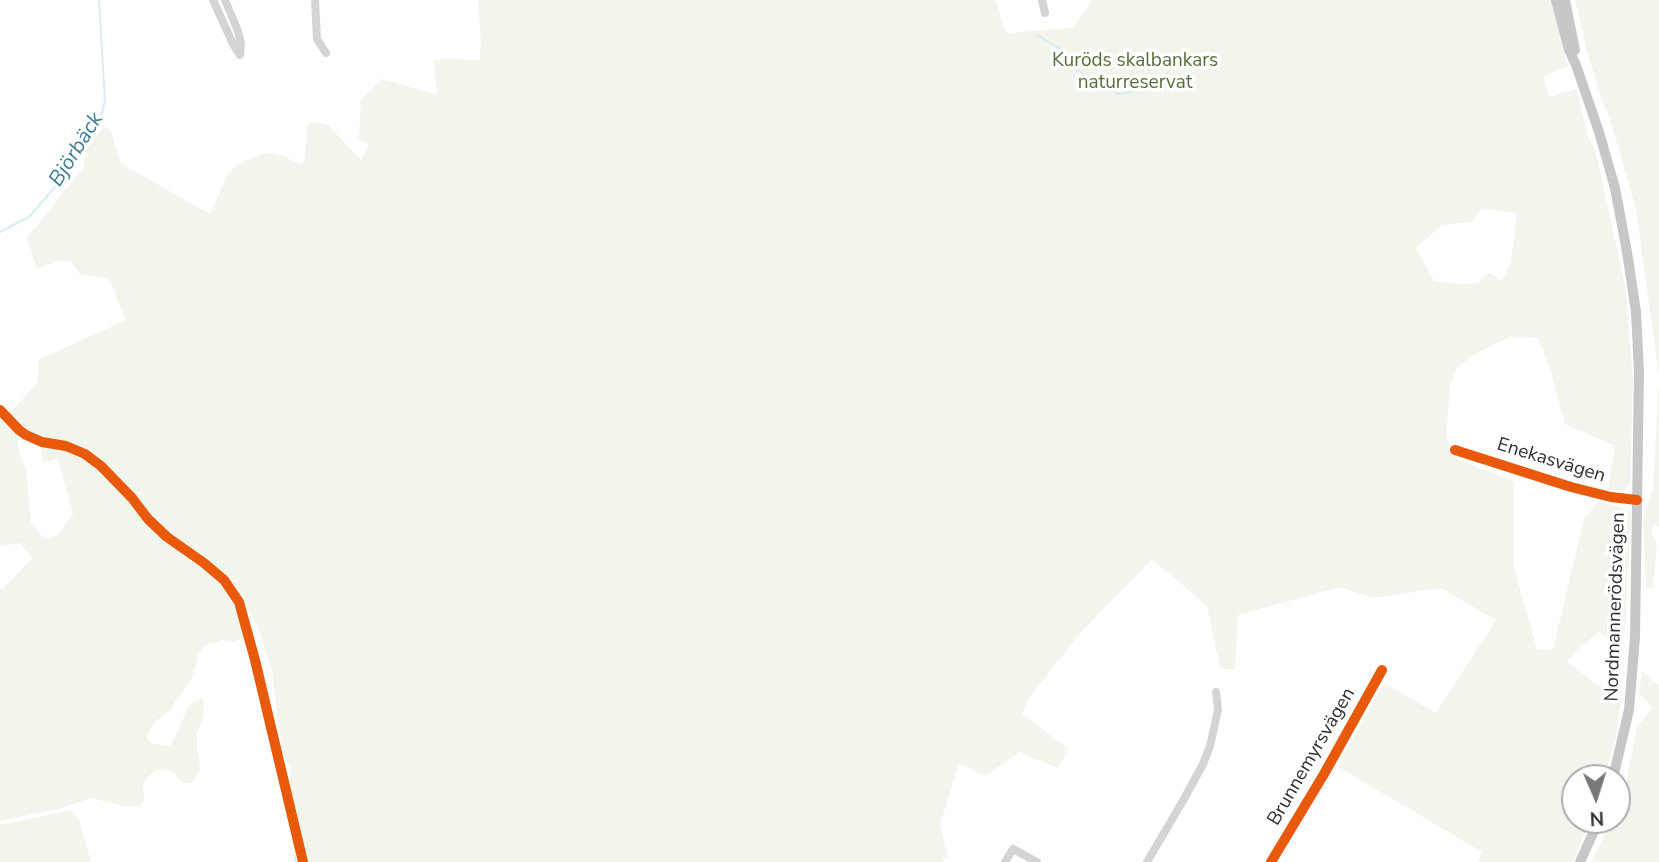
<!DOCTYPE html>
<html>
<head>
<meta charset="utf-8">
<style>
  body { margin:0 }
  #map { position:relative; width:1659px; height:862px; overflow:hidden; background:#fff; font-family:"Nunito Sans",sans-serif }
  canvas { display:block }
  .north { position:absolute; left:1561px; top:764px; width:70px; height:70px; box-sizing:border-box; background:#fff; border:2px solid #acacac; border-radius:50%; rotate:177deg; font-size:19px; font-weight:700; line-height:28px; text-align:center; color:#2f2f2f }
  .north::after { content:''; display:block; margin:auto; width:24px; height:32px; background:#787878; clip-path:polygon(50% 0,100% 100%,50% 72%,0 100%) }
</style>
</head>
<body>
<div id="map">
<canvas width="1659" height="862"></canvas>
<div class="north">N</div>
</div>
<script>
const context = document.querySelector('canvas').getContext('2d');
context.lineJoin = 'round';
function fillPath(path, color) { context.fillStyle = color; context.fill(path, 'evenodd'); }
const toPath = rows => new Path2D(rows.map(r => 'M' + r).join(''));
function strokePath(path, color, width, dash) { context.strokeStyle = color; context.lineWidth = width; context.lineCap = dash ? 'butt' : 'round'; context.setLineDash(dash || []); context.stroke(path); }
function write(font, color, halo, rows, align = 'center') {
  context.font = font + ' "Nunito Sans",sans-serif'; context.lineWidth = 7; context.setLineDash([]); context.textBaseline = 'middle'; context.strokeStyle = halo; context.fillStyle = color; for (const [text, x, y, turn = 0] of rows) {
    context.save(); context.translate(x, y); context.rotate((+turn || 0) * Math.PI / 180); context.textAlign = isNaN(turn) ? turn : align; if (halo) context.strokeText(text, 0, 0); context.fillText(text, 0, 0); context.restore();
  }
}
fillPath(toPath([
  [478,0,996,0,1006,33,1072,28,1093,0,1551,0,1568,67,1543,76,1549,97,1577,89,1587,134,1596,153,1626,290,1633,383,1630,484,1623,492,1608,489,1615,446,1565,424,1551,372,1538,338,1510,337,1484,349,1457,367,1450,387,1446,437,1457,459,1514,482,1514,568,1537,649,1553,650,1584,519,1598,502,1613,505,1631,512,1625,634,1611,641,1599,631,1567,661,1597,685,1623,688,1616,736,1604,778,1575,778,1575,820,1590,820,1573,862,1478,862,1482,852,1337,766,1384,683,1436,713,1496,620,1441,588,1373,598,1340,587,1238,615,1235,670,1220,668,1207,606,1152,559,1083,630,1030,696,1022,714,1069,749,1058,768,1020,752,985,776,959,763,940,825,948,857,942,862,308,862,289,794,291,771,288,762,282,751,272,670,257,625,242,602,207,560,170,534,152,517,104,464,88,451,80,446,67,442,43,438,27,433,9,414,38,382,38,360,126,320,109,279,80,274,71,262,61,260,37,269,27,238,83,168,89,143,104,127,111,131,120,163,210,214,229,172,243,161,267,152,286,156,292,162,302,163,305,159,307,127,311,122,328,125,361,160,369,145,359,140,361,100,382,79,437,95,434,61,445,59,479,60,481,45],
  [1481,209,1517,213,1511,262,1502,281,1489,273,1477,283,1456,284,1434,281,1416,248,1442,225,1473,222],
  [1575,0,1659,0,1659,377,1636,209,1609,116,1601,97,1587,51],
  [1659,379,1659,527,1654,524,1651,534,1657,543,1653,588,1646,588,1643,519,1653,490],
  [0,418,16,437,21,458,26,468,31,524,45,539,58,535,73,514,58,459,43,463,40,445,60,449,87,458,111,481,166,541,215,578,230,596,237,608,245,638,234,642,224,640,207,644,199,653,192,678,169,711,156,721,149,731,147,738,150,743,170,746,178,732,188,706,203,697,204,713,197,734,197,750,200,762,198,773,192,783,183,783,174,772,157,769,146,779,143,786,144,799,139,807,122,806,91,798,62,808,0,821,0,589,3,589,32,558,20,543,2,546,0,544],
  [1642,671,1659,685,1659,862,1591,862,1612,820,1617,820,1617,811,1623,799,1637,727,1653,707,1639,693],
  [72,810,75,816,78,816,91,862,0,862,0,825]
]), '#f2f5ec');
strokePath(toPath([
  [1037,35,1066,52,1069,63,1082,73],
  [1102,90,1113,90,1117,94,1122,94,1132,91,1139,86,1156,82,1167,74],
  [0,232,29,217,55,187,68,170,83,138,100,120,105,101,99,0],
  [295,856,295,862]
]), '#d8ecf2', 2);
strokePath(toPath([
  [213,0,234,46,240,55],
  [225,0,238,31,241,44,240,55],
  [315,0,317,39,326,53],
  [1042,0,1045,13],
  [0,410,19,430,26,435,42,442,66,446,85,454,101,466,132,498,148,519,167,537,204,563,224,580,239,602,255,660,303,862],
  [1455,450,1571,487,1611,497,1637,500],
  [1005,862,1013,849,1037,862],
  [1147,862,1184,799,1203,764,1210,746,1218,710,1216,692],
  [1271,862,1324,774,1382,670]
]), '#d4d4d4', 8);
strokePath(toPath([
  [1556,0,1569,50,1576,65,1599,132,1615,188,1627,252,1636,312,1639,372,1635,637,1629,710,1613,778],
  [1565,0,1575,50],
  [1580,862,1599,820]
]), '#c7c7c7', 10);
strokePath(toPath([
  [0,410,19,430,26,435,42,442,66,446,85,454,101,466,132,498,148,519,167,537,204,563,224,580,239,602,255,660,303,862],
  [1455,450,1571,487,1611,497,1637,500],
  [1271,862,1324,774,1382,670]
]), '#e8590c', 10);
write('19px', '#586d3b', '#fff', [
  ["Kuröds skalbankars",1135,61],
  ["naturreservat",1135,83]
]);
write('19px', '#2f2f2f', '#fff', [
  ["Enekasvägen",1551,461,17],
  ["Nordmannerödsvägen",1616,607,-88],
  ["Brunnemyrsvägen",1312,757,-60]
]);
write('italic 21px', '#3a7d95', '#fff', [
  ["Björbäck",77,150,-58]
]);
</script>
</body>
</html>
